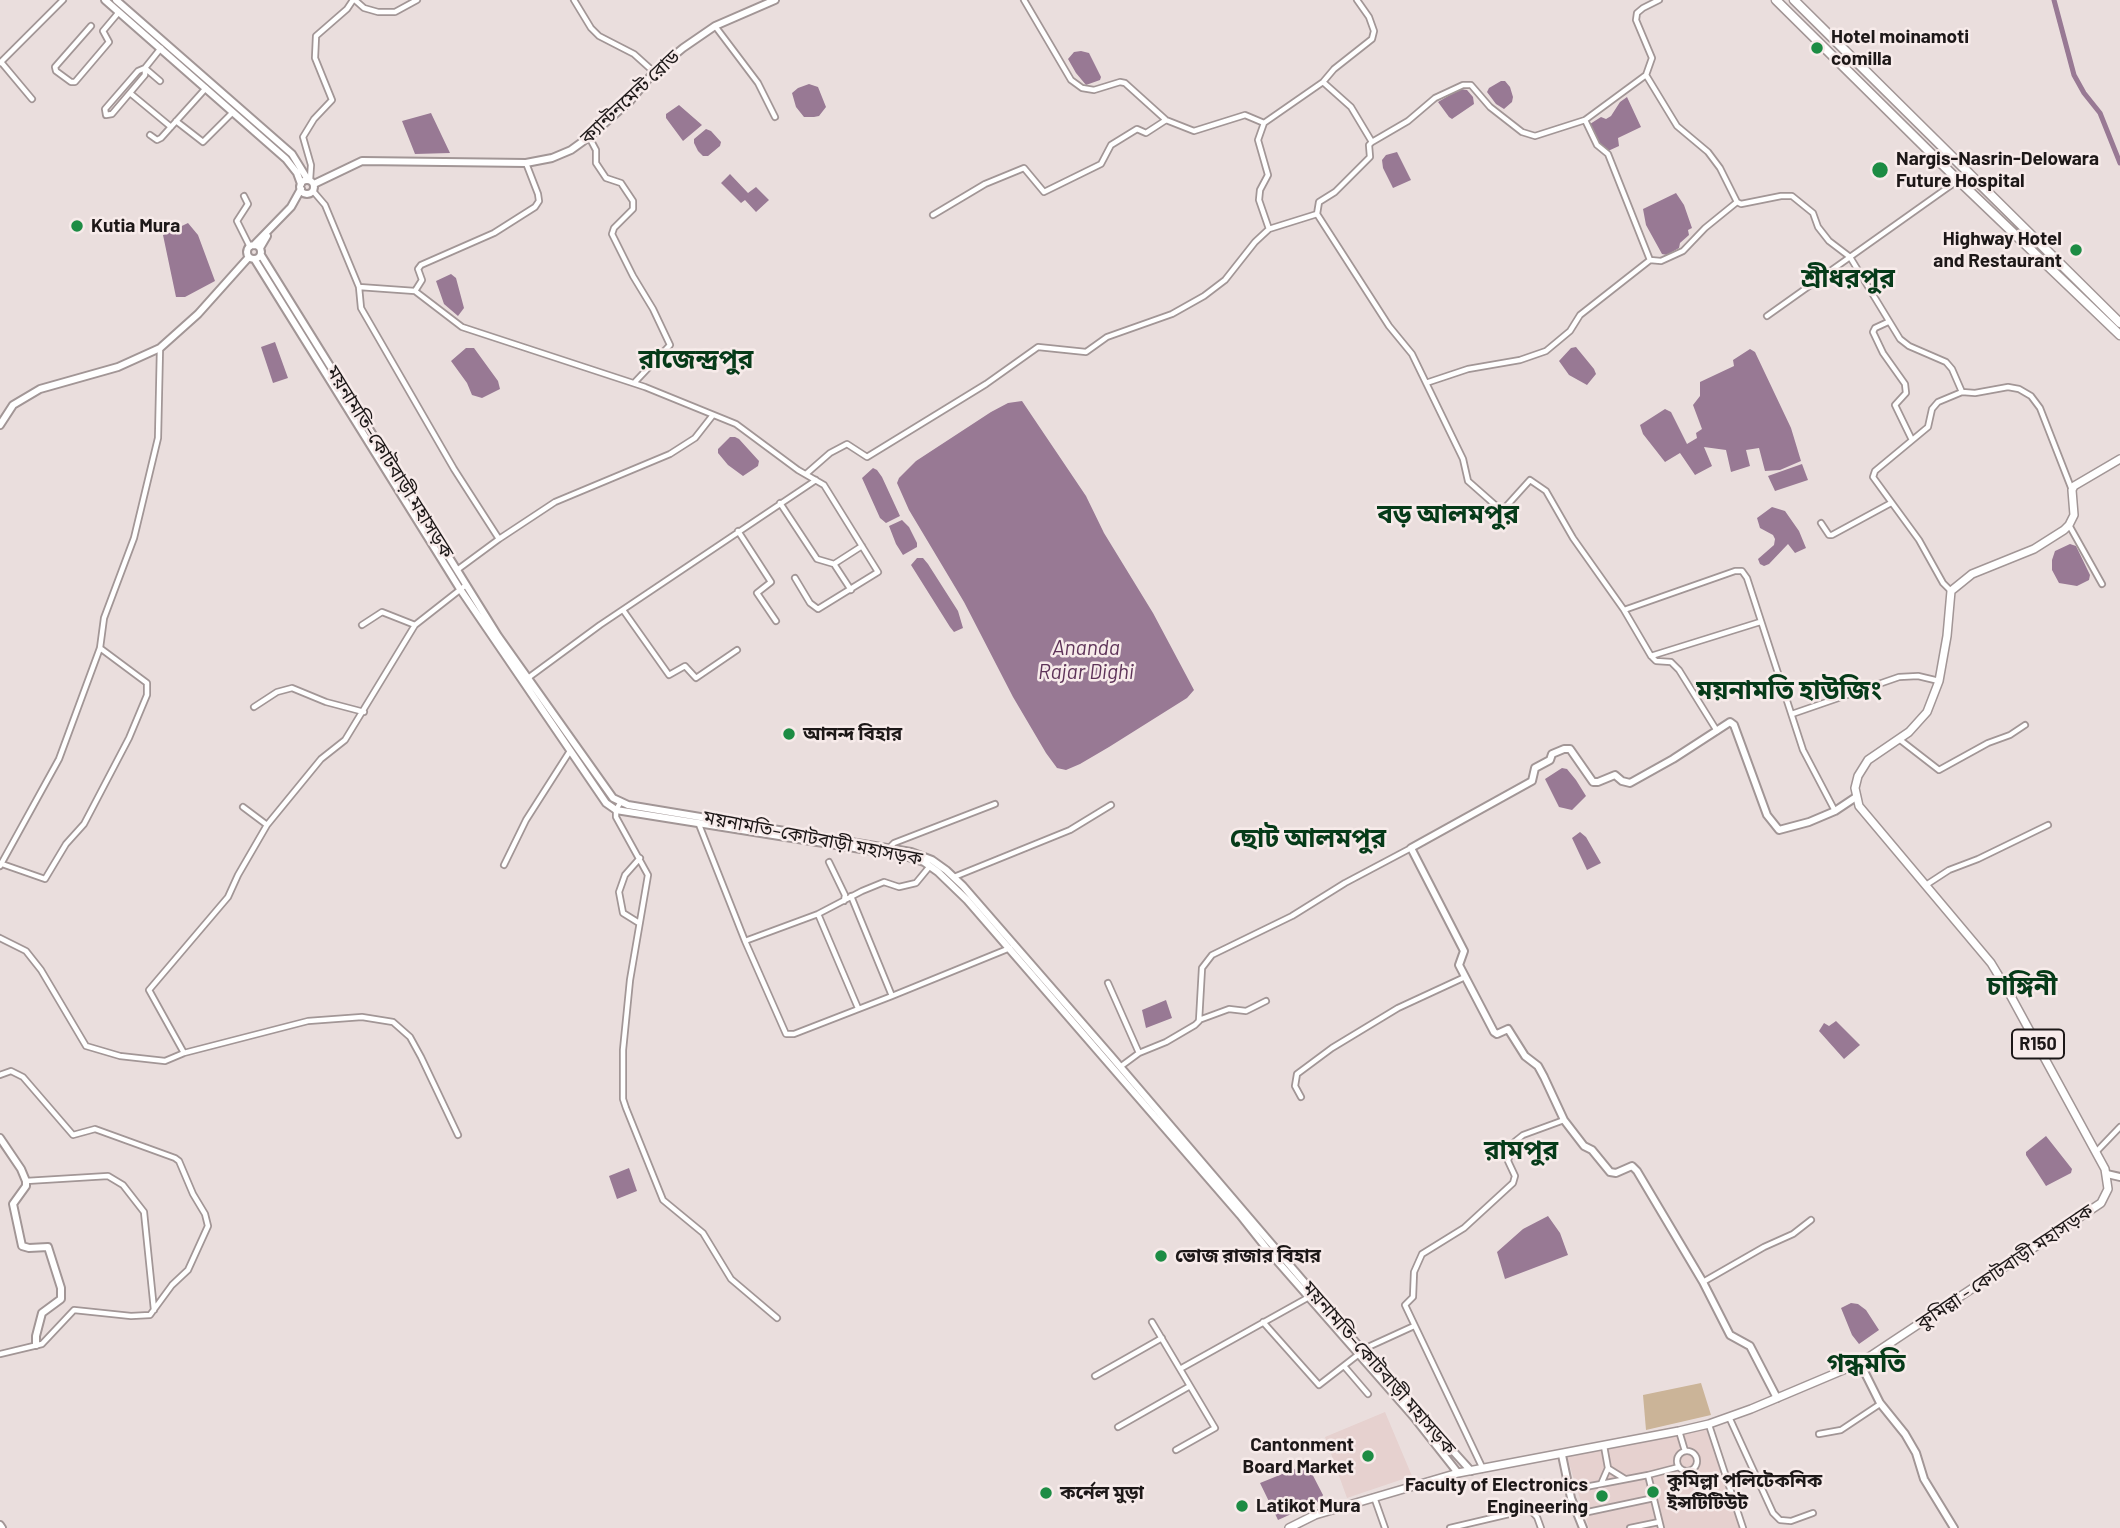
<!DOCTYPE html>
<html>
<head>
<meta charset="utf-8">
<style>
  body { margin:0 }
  canvas { display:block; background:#eadedd }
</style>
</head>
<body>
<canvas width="2120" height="1528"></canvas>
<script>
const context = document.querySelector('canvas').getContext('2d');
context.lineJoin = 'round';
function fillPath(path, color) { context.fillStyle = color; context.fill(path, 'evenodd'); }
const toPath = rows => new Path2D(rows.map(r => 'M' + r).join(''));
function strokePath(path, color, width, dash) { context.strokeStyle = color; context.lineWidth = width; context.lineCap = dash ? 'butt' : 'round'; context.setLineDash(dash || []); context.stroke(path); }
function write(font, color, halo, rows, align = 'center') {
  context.font = font + ' Barlow,"Noto Sans Bengali",sans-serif'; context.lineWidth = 5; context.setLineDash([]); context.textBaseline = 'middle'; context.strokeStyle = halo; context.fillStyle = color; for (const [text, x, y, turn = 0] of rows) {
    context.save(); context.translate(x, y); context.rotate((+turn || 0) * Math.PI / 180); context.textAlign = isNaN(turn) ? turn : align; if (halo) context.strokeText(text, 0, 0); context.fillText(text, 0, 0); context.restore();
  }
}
fillPath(toPath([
  [1385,1412,1412,1476,1347,1498,1325,1437],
  [1709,1427,1740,1528,1589,1528,1567,1457]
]), '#e6d1cf');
fillPath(toPath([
  [1701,1383,1711,1415,1646,1430,1643,1395]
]), '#cbb498');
fillPath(toPath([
  [1081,51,1089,53,1101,77,1100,80,1086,85,1076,73,1068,59,1074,52],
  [1501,81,1505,81,1510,87,1513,97,1512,102,1504,109,1496,104,1487,92,1489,88],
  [809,84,818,87,826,107,819,116,814,117,804,117,796,107,792,93,798,88],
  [1460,89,1467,90,1473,97,1474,104,1452,119,1449,117,1438,102],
  [1627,97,1641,127,1618,138,1619,146,1608,151,1596,139,1590,124,1601,117,1606,119,1611,116,1620,102],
  [679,105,702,125,683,141,666,118,666,114],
  [431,113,450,153,415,154,402,121],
  [706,129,711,131,721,142,720,146,708,156,703,156,698,151,694,143,694,139],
  [1397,152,1411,180,1393,188,1383,168,1382,160,1386,155],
  [730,174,748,193,756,187,769,200,756,212,745,200,741,203,721,183],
  [1676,193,1684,205,1692,228,1688,230,1689,235,1680,243,1679,248,1667,255,1662,254,1646,225,1643,209],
  [188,223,198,235,215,281,185,297,176,297,163,235],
  [451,274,456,278,464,308,458,316,444,304,436,281],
  [275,342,288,378,273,383,261,347],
  [1576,347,1594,369,1596,374,1587,385,1569,375,1559,361,1571,348],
  [466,348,474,348,498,381,500,389,482,398,472,395,467,383,451,361],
  [1750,349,1755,352,1791,428,1801,461,1780,470,1765,471,1759,448,1746,450,1750,466,1731,472,1726,450,1704,447,1712,466,1695,475,1680,453,1665,462,1643,434,1640,425,1665,409,1671,412,1687,444,1697,438,1696,433,1702,429,1693,405,1700,396,1700,382,1734,366,1733,360],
  [1022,401,1086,496,1104,533,1153,613,1194,690,1187,698,1109,747,1080,764,1066,770,1057,768,1046,753,1013,697,964,602,909,510,897,483,899,478,916,461,991,412,1008,403],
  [730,437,735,437,739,439,759,461,758,466,743,476,728,465,718,453,718,449],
  [1802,464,1808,480,1775,491,1768,476],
  [873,468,877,470,882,477,900,516,886,523,880,518,862,478],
  [1772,507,1785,511,1799,531,1806,548,1795,553,1788,544,1769,564,1764,566,1760,564,1758,559,1774,545,1775,539,1773,535,1760,528,1757,518],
  [902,520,909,527,917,543,917,547,903,555,896,544,889,526],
  [2070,544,2076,546,2090,575,2089,580,2077,586,2059,583,2052,570,2052,560,2055,551],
  [917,558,923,558,928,564,958,611,963,628,954,632,950,627,911,565],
  [1562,768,1567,769,1576,780,1586,796,1572,810,1559,807,1545,779],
  [1580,832,1586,837,1601,863,1587,870,1572,838],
  [1166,1000,1172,1018,1146,1028,1142,1010],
  [1836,1021,1860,1045,1844,1059,1819,1031,1824,1023,1829,1026],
  [2046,1136,2072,1169,2071,1173,2046,1186,2026,1155,2026,1152],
  [629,1168,637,1191,617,1199,609,1176],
  [1548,1216,1560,1233,1568,1255,1505,1279,1497,1252,1523,1229],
  [1851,1303,1858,1304,1866,1310,1879,1330,1859,1344,1852,1335,1841,1308],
  [1307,1464,1323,1495,1320,1501,1278,1520,1260,1483]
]), '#987994');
strokePath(toPath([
  [2054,0,2074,75,2084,93,2100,113,2120,163]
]), '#987994', 5);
const street = toPath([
  [355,0,364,8,378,12,395,12,417,0],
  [574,0,591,28,599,36,634,54,654,72],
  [1024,0,1071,80,1082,88,1094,90,1120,82,1125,83,1166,120,1194,131,1245,115,1264,123,1323,82,1334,69,1372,39,1374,31,1369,17,1357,0],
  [91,26,55,67,56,71,71,82,75,82,109,42,103,31,119,12],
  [715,26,758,83,775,117],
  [1,62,32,99],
  [0,63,63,0],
  [146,69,160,81],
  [1646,75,1677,126,1708,152,1720,168,1737,202,1741,204,1781,196,1792,196,1813,213,1818,227,1829,241,1850,257,1767,316],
  [1323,82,1351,107,1372,142,1369,145,1370,157,1335,192,1319,202,1317,214,1389,326,1412,354,1463,459,1468,481,1502,511,1530,480,1546,491,1573,538,1624,610],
  [130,93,171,127],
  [106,115,112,114,145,75,145,68,161,48],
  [106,115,105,109,138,71,145,68],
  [1585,120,1597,145,1608,154,1650,260],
  [176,121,203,142,233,112],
  [1264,123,1258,140,1268,175,1260,190,1259,200,1269,229],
  [150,135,157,140,161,138,206,88],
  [589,137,596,150,596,163,606,178,621,183,633,201,633,209,614,228,612,234,633,276,653,309,670,345,634,383],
  [1372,142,1408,121,1435,98,1463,85,1471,85,1490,107,1522,132,1535,136,1585,120,1646,75,1652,58,1636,20,1637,13,1643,8,1659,0],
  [310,180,311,165,303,137,314,119,332,100,315,58,316,36,347,9,353,0],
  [1957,181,1850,257,1900,339,1909,346,1946,362,1952,369,1962,392],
  [313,191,325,205,359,287,415,291,462,327,645,387,736,424,798,470,824,485,878,572,818,609,810,603,795,578],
  [244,196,248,204,237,221,250,247],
  [933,215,985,184,1024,168,1044,192,1101,164,1111,145,1137,129,1146,133,1166,120],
  [359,287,361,308,454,469,499,539,457,570],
  [415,291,422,280,418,269,421,265,494,233,535,207,539,201,538,194,526,163],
  [1888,322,1875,328,1873,332,1883,353,1905,384,1906,393,1895,405,1912,440],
  [1426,383,1468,369,1520,360,1546,351,1570,331,1580,315,1650,260,1661,261,1683,251,1705,228,1737,202],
  [806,474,830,453,847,444,867,457,986,384,1038,347,1086,352,1107,337,1172,314,1204,296,1225,280,1255,242,1269,229,1317,214],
  [780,503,817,559,834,564],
  [1821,523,1829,535,1832,535,1891,503],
  [2069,525,2102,584],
  [738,531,771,582,757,593,776,621],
  [499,539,555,502,670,454,695,438,713,415],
  [851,590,834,564,862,546],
  [1951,591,1943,583,1919,540,1873,477,1875,471,1928,427,1932,409,1938,402,1962,392,1975,393,2008,387,2019,389,2031,396,2040,408,2072,490],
  [623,610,669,675,685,666,696,678,737,650],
  [362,625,382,612,415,625],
  [1651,656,1760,622],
  [528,678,600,625,816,480],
  [254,707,277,692,292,688,326,702,364,712],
  [1792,714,1899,677,1918,676,1939,681],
  [1717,731,1679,670,1671,662,1656,661,1651,656,1624,610,1735,571,1742,571,1747,578,1803,750,1835,811],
  [1899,739,1939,770,1988,743,2010,735,2025,725],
  [620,803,616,810,616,817,648,875,630,980,623,1050,623,1099,626,1108,663,1200,703,1233,731,1279,777,1318],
  [243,807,267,825],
  [698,822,745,941,786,1034,794,1034,892,996,1010,948],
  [888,849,894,843,995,804],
  [829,862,845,895,844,901],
  [2,864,45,879,66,844,84,824,129,738,147,695,147,683,100,648],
  [504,865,526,820,570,751],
  [0,866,59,759,100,648,104,618,134,538,158,438,160,348],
  [954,877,1070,830,1111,805],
  [1926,885,1949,870,1978,859,2048,825],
  [851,896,892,996],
  [818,914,858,1008],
  [639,923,623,913,619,892,625,875,640,858],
  [0,938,26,951,41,970,86,1046,120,1056,165,1061,184,1053,308,1021,362,1017,393,1022,410,1037,421,1057,458,1135],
  [745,941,818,914,862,891,884,882,899,887,916,883,930,866],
  [1108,983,1139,1053],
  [1199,1020,1229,1009,1246,1011,1266,1001],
  [184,1053,149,990,228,897,238,875,267,825,321,759,345,740,415,625,466,585],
  [1120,1067,1139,1053,1166,1042,1195,1025,1199,1021,1202,968,1212,955,1292,916,1345,883,1411,848],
  [0,1075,11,1071,23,1077,73,1135,95,1129,175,1158,179,1161,193,1194,205,1214,208,1226,188,1270,172,1285,150,1315,131,1316,74,1310,42,1344,0,1354],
  [1301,1097,1295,1086,1297,1074,1332,1048,1398,1008,1465,977],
  [2097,1151,2120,1127],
  [26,1181,108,1176,123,1185,144,1212,154,1310],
  [1703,1282,1764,1247,1793,1234,1811,1220],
  [1152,1322,1215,1428,1176,1450],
  [1263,1322,1319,1385,1368,1347,1414,1326],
  [1344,1366,1368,1394],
  [1180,1369,1309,1297],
  [1095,1376,1162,1338],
  [1729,1417,1773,1513,1780,1520,1791,1521,1813,1513],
  [1709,1425,1743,1528],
  [1118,1427,1190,1386],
  [1679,1431,1685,1451],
  [1819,1434,1841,1430,1880,1404],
  '1677 1461a10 10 0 1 1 20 0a10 10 0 1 1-20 0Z',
  [1483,1469,1405,1305,1413,1297,1414,1272,1422,1254,1464,1228,1513,1183,1515,1176,1508,1161,1513,1143,1523,1135,1564,1120],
  [1609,1469,1625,1479],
  [1601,1484,1608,1468,1604,1446],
  [1580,1488,1648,1475],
  [1374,1497,1385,1528],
  [1588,1512,1654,1498],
  [1450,1528,1522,1511,1531,1511,1537,1517,1541,1528],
  [1630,1528,1659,1522],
  [1661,1528,1648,1475,1679,1467]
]);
const secondary = toPath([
  [105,0,286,159,297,173,301,184],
  [116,0,292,154,308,180],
  '300 187a7 7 0 1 1 14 0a7 7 0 1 1-14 0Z',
  [314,184,362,161,526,163,552,158,571,150,589,137,630,101,654,72,683,48,715,26,775,0],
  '247 252a7 7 0 1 1 14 0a7 7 0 1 1-14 0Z',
  [254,245,291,207,301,189],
  [260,248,267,236],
  [261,255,498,636,613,798,628,805,911,852,932,860,946,870,963,886,1111,1056,1363,1351,1471,1471],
  [255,260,460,589,606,803,616,810,905,856,924,862,938,872,967,900,1240,1215,1271,1254,1413,1416,1458,1473],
  [0,425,13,405,40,389,118,367,160,348,198,314,249,257],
  [0,1138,21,1169,26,1181,26,1186,13,1204,22,1246,29,1248,48,1247,61,1288,61,1299,42,1313,36,1336,36,1345],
  [2107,1174,2120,1177],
  [1860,1363,1880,1403,1905,1434,1916,1453,1924,1479,1954,1528],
  [1777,1398,1750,1346,1730,1335,1703,1282,1637,1171,1632,1166,1616,1173,1610,1172,1592,1150,1584,1146,1564,1120,1544,1077,1538,1066,1525,1056,1508,1029,1497,1034,1494,1032,1459,965,1464,951,1411,848,1532,781,1535,768,1550,760,1552,754,1564,749,1570,749,1593,782,1598,782,1615,775,1622,781,1630,783,1673,759,1730,722,1734,725,1767,815,1779,830,1809,822,1835,811,1856,797],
  [1562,1455,1571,1498,1583,1528],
  [0,1525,2,1528]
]);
const primary = toPath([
  [1289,1528,1315,1515,1458,1473,1679,1431,1709,1424,1751,1409,1860,1363,2101,1203,2108,1189,2105,1169,2008,991,1991,963,1859,806,1855,788,1858,776,1868,760,1909,732,1927,712,1939,681,1947,636,1951,591,1972,574,2034,549,2064,530,2069,525,2074,515,2072,490,2074,486,2120,459]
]);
const highway = toPath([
  [1776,0,1958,180,2120,335],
  [1794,0,2120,323]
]);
strokePath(street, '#a29696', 8);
strokePath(secondary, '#a29696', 10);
strokePath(primary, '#a29696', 10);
strokePath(highway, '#a29696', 11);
strokePath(street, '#fff', 4.5);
strokePath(secondary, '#fff', 6);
strokePath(primary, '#fff', 7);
strokePath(highway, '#fff', 8);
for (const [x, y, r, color] of [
  [1817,48,7,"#1d8c44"],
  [1880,170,9,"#1d8c44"],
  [77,226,7,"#1d8c44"],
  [2076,250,7,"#1d8c44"],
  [789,734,7,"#1d8c44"],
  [1161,1256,7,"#1d8c44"],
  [1368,1456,7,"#1d8c44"],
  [1653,1492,7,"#1d8c44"],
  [1046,1493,7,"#1d8c44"],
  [1602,1496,7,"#1d8c44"],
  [1242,1506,7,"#1d8c44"]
]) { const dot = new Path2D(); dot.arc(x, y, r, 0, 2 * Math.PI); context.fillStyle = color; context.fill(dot); strokePath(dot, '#f7ebea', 2.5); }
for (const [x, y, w] of [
  [2038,1044,52]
]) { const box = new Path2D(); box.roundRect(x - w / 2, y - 14.5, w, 29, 5); context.fillStyle = '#f7ebea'; context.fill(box); strokePath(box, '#1d1818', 2); }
write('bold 18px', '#1d1818', null, [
  ["R150",2038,1044]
]);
write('bold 19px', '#1d1818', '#f7ebea', [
  ["Hotel moinamoti",1831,37],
  ["comilla",1831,59],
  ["Nargis-Nasrin-Delowara",1896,159],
  ["Future Hospital",1896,181],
  ["Kutia Mura",91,226],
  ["Highway Hotel",2062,239,"right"],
  ["and Restaurant",2062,261,"right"],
  ["আনন্দ বিহার",803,734],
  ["ভোজ রাজার বিহার",1175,1256],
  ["Cantonment",1354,1445,"right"],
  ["Board Market",1354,1467,"right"],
  ["কুমিল্লা পলিটেকনিক",1667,1481],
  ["ইন্সটিটিউট",1667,1503],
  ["Faculty of Electronics",1588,1485,"right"],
  ["Engineering",1588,1507,"right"],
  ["কর্নেল মুড়া",1060,1493],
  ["Latikot Mura",1256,1506]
], 'left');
write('19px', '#1d1818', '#f7ebea', [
  ["ক্যান্টনমেন্ট রোড",630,97,-43],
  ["ময়নামতি–কোটবাড়ী মহাসড়ক",390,462,58],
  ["ময়নামতি–কোটবাড়ী মহাসড়ক",813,838,11],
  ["কুমিল্লা - কোটবাড়ী মহাসড়ক",2005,1267,-34],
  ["ময়নামতি–কোটবাড়ী মহাসড়ক",1379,1368,49]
]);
write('italic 21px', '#5e3359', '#f7ebea', [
  ["Ananda",1086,648],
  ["Rajar Dighi",1086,672]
]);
write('bold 26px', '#063b19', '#f7ebea', [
  ["শ্রীধরপুর",1848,278],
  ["রাজেন্দ্রপুর",696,359],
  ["বড় আলমপুর",1448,514],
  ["ময়নামতি হাউজিং",1789,690],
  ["ছোট আলমপুর",1308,838],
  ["চাঙ্গিনী",2022,986],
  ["রামপুর",1521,1150],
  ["গন্ধমতি",1866,1363]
]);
</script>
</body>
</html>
